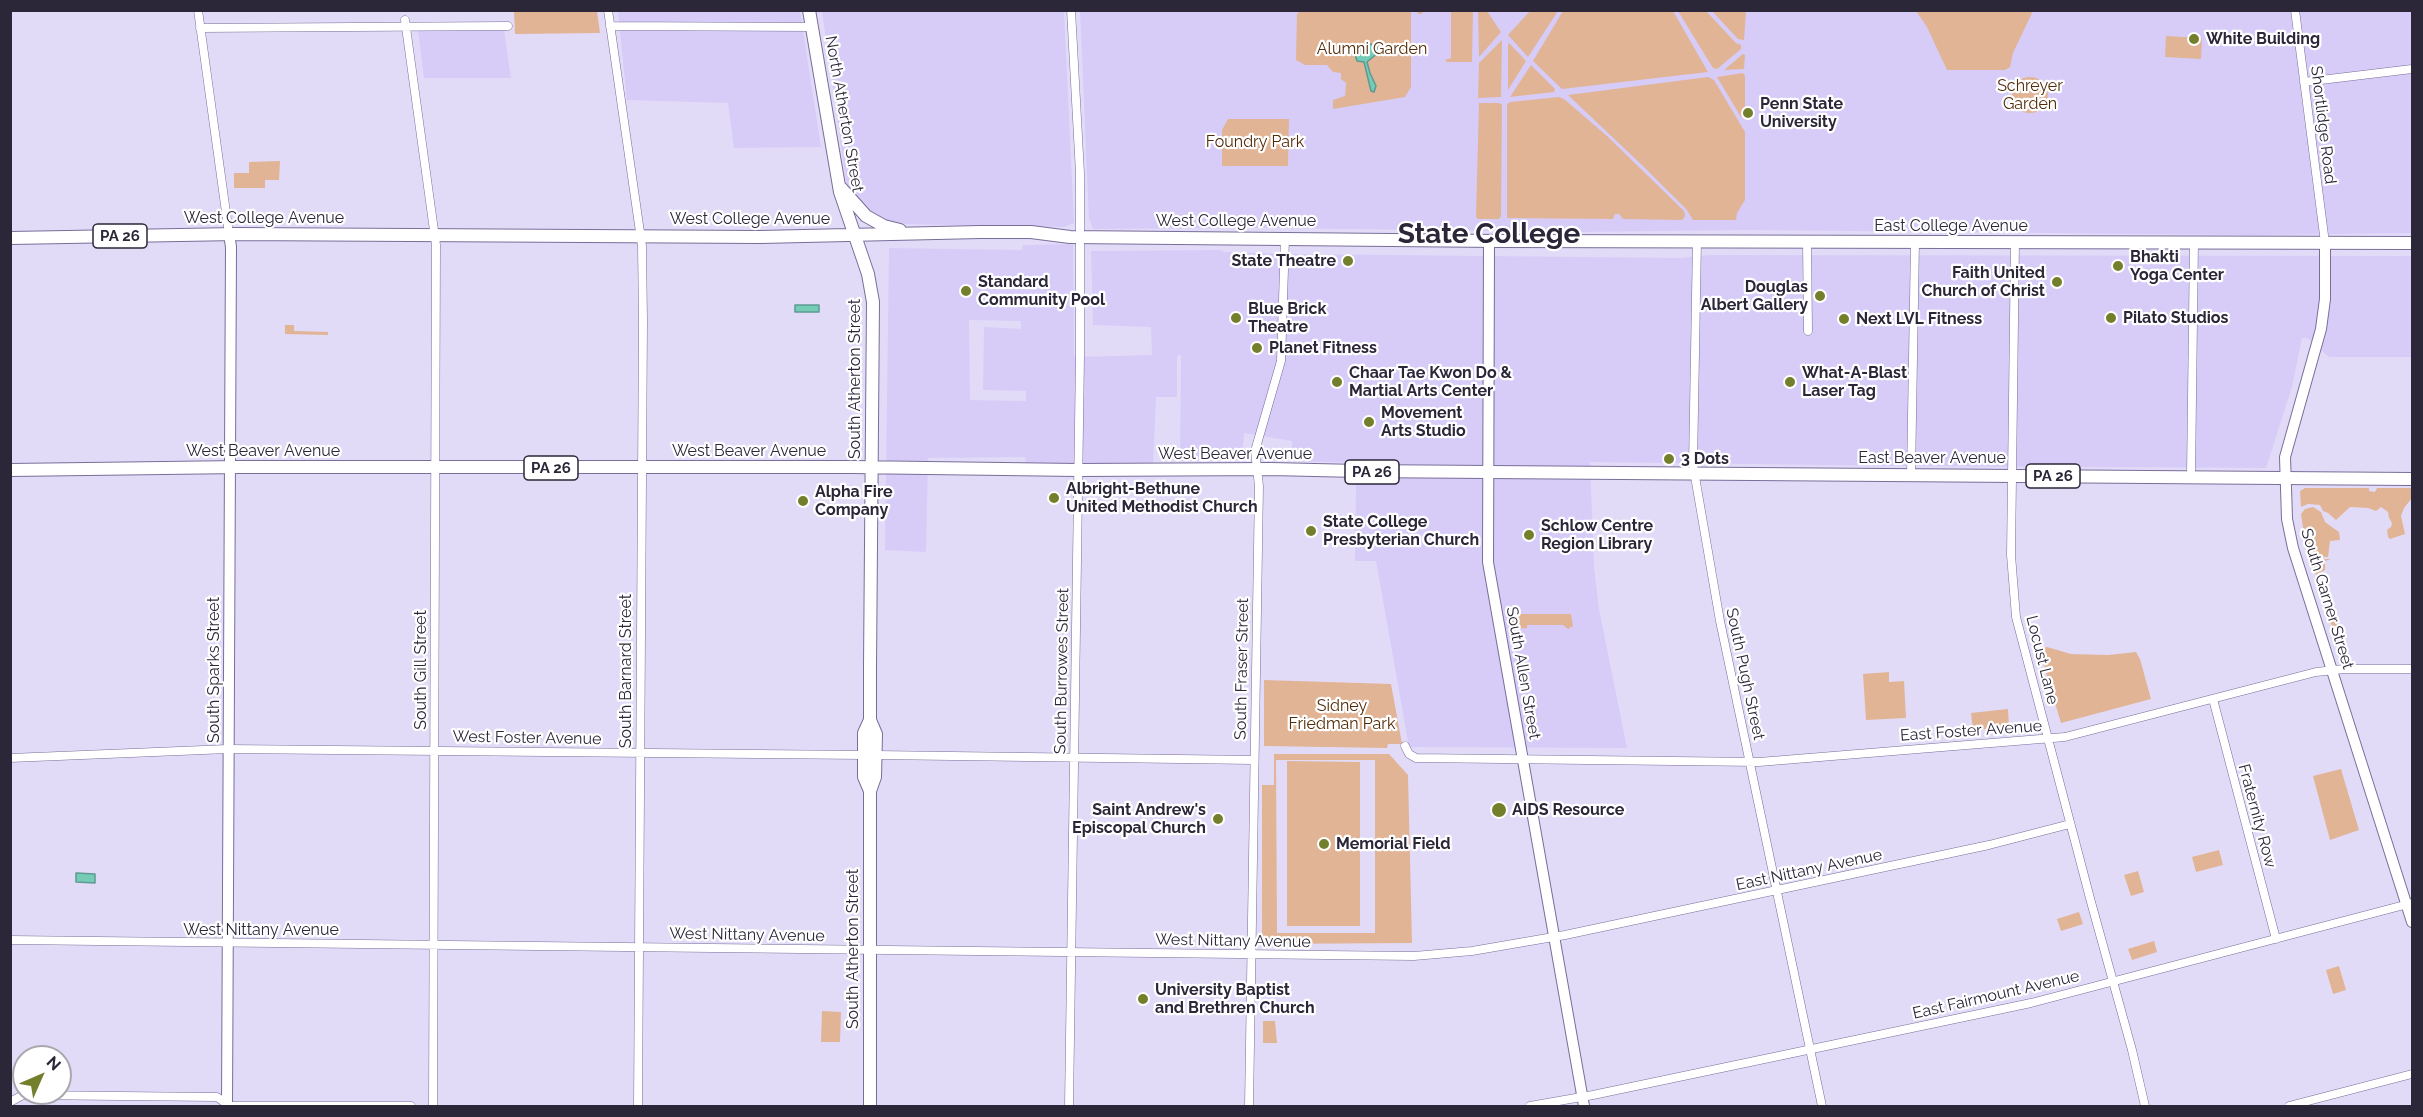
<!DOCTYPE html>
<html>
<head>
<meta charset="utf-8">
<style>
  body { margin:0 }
  #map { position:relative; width:2423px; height:1117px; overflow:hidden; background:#e2dbf8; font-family:Raleway,sans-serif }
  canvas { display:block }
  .frame { position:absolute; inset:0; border:12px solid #2b2638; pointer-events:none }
  .north { position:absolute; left:12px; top:1045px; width:60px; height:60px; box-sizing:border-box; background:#fff; border:2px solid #aaa8af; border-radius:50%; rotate:45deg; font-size:16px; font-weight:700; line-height:24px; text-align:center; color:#2b2638 }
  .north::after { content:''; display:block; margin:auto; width:21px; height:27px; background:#747f2c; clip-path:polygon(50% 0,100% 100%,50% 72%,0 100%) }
</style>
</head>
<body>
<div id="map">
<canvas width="2423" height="1117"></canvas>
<div class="frame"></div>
<div class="north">N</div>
</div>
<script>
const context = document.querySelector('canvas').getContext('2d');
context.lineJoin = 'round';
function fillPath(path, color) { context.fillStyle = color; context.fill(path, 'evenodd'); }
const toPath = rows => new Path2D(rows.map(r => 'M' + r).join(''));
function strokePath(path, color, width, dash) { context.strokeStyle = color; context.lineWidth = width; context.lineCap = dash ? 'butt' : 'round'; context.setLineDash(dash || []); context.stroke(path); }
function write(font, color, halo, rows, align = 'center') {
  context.font = font + ' Raleway,sans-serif'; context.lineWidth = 4.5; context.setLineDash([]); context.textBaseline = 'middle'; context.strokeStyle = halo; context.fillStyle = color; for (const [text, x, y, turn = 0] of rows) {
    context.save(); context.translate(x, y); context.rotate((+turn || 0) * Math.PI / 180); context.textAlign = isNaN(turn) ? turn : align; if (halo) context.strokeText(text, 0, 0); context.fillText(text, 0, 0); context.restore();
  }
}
fillPath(toPath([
  [618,11,800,11,821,147,734,148,728,103,627,100],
  [822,11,1064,11,1074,223,1064,227,900,224,873,217,847,188],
  [1080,11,2412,11,2412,233,2253,235,1748,230,1581,232,1261,228,1093,229,1089,219],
  [504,30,511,78,424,78,418,31],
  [1073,244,1074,357,1152,355,1151,327,1093,325,1091,251,1221,250,1224,252,1291,254,1682,258,1708,255,2412,256,2412,357,2329,357,2307,338,2302,338,2292,387,2266,468,1901,466,1590,462,1594,567,1599,609,1627,748,1409,747,1376,561,1355,561,1356,486,1359,463,1292,461,1292,441,1244,433,1242,459,1180,461,1181,355,1177,356,1177,397,1156,397,1153,464,1026,463,1025,457,928,458,926,552,885,550,889,248,1022,250,1023,245],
  [969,320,1021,321,1021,329,984,327,983,390,1026,391,1026,401,970,400]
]), '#d7ccf8');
fillPath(toPath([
  [514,11,597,11,600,33,515,34],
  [1300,11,1411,11,1411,87,1405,97,1333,109,1333,100,1345,96,1346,83,1341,79,1341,73,1333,72,1327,65,1305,65,1296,60,1297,14],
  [1416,11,1473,11,1472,62,1447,62,1445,60,1451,58,1451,11,1423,11,1422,14,1419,14],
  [1478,11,1487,11,1501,32,1479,57],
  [1530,11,1558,11,1528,57,1508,35],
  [1563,11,1673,11,1708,72,1562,89,1533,61],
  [1678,11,1706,11,1736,43,1741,45,1741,49,1717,69,1713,68],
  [1712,11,1746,11,1744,40,1738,39],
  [1916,11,2033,11,2013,53,2010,67,2005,70,1947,70,1927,27],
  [2166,36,2202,38,2201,59,2165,57],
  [1502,40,1501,97,1478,98,1479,63],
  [1509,43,1526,61,1508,90,1508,44],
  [1743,54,1745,55,1744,69,1724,70],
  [1531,65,1555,89,1554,92,1510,97],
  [1743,73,1745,76,1745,113,1741,117,1717,77],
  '2012 95a18 18 0 1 1 36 0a18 18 0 1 1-36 0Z',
  [1708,77,1714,80,1745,132,1745,200,1737,213,1736,220,1693,220,1687,210,1644,167,1568,95],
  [1559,97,1564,99,1607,136,1684,211,1685,216,1682,220,1623,219,1619,214,1615,214,1613,219,1507,218,1507,104,1510,102],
  [1479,103,1499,103,1502,105,1501,216,1499,219,1478,219,1476,217],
  [1228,119,1289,119,1288,166,1222,166,1222,130],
  [280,161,279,180,265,180,265,188,234,188,234,173,249,173,249,162],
  [285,325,294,325,294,331,328,332,328,335,285,334],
  [2305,488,2369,488,2369,491,2375,492,2377,488,2412,488,2412,498,2404,508,2401,516,2405,534,2390,539,2388,537,2387,530,2391,527,2392,523,2389,518,2388,512,2381,507,2376,511,2368,508,2350,507,2336,520,2328,513,2323,511,2320,505,2308,504,2301,507,2300,491],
  [2313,507,2321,512,2325,522,2339,532,2340,540,2330,541,2328,557,2310,556,2305,541,2301,514,2305,509],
  [2311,559,2331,559,2325,561,2325,570,2316,575],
  [1513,614,1571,614,1573,626,1568,629,1563,625,1527,625,1527,628,1516,629,1511,627,1510,617],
  [2329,618,2336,621,2342,638,2342,644,2340,646],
  [2047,647,2071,654,2108,655,2136,652,2140,659,2151,699,2061,723,2039,649],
  [1889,672,1889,682,1904,681,1906,718,1866,720,1863,674],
  [1264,680,1391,684,1402,744,1388,744,1387,748,1264,746],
  [2008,709,2009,727,1973,730,1971,713],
  [1274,754,1389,754,1408,775,1412,943,1265,944,1262,941,1262,785,1274,785],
  [1276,760,1375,760,1375,933,1277,933],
  [1287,761,1360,762,1360,926,1287,926],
  [2341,769,2359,830,2330,840,2313,776],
  [2219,850,2223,865,2196,872,2192,857],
  [2138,871,2144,892,2131,896,2124,875],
  [2079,912,2083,924,2061,931,2057,919],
  [2154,941,2157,952,2132,960,2128,949],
  [2339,966,2346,990,2333,994,2326,970],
  [822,1011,841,1012,840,1042,821,1042],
  [1263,1021,1275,1021,1277,1043,1263,1043]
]), '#e1b495');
const water = toPath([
  [1366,43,1367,46,1371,44,1377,47,1379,52,1367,62,1370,73,1376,86,1374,92,1371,91,1364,62,1357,61,1355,55,1366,43],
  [795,305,819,305,819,312,795,312,795,305],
  [76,873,95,874,95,883,76,882,76,873]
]);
fillPath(water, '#74ccb7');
strokePath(water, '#5e9a91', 1.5);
const street = toPath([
  [198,10,229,234],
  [608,10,642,246,643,321,638,1106],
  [2295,10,2325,243],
  [405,20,436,245,433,1106],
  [610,26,812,27],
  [200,28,508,26],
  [2304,82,2412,69],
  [1697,241,1693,465,1720,621,1822,1106],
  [1807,241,1808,331],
  [2015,242,2011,555,2016,617,2091,902,2132,1050,2145,1106],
  [1911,475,1915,242],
  [2191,476,2194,242],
  [2213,699,2276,939],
  [1405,746,1409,754,1416,758,1759,762,2065,737,2316,672,2344,669,2412,669],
  [876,755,1254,760],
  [10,758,228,749,864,755],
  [10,940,1414,956,1472,951,1565,935,1989,845,2070,824],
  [10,1102,23,1095,217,1097,227,1104],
  [225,1106,411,1106],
  [1069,1106,1080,356,1080,173,1071,10],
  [1249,1106,1259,486,1255,451,1281,361,1285,238],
  [1530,1106,1593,1095,2031,1003,2412,903],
  [2289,1106,2412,1074]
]);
const secondary = toPath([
  [1489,241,1488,562,1584,1106],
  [2325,243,2325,299,2321,329,2285,457,2287,519,2293,548,2412,922],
  [227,1106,230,457,231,247,229,234]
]);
const primary = toPath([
  [809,10,840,192,868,274,873,302,870,666,870,720,876,734,875,777,870,791,870,1106],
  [841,188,866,216,884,226,900,230],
  [10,238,237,234,760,237,980,232,1031,232,1070,237,1499,241,2412,243],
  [10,470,240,467,852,467,1078,470,1271,469,1358,471,2412,479],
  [870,791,864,777,864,733,870,720]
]);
strokePath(street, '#796e99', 9);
strokePath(secondary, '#796e99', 12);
strokePath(primary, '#796e99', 14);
strokePath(street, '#fff', 8);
strokePath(secondary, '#fff', 10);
strokePath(primary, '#fff', 12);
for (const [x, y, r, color] of [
  [2194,39,6,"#747f2c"],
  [1748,113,6,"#747f2c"],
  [1348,261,6,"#747f2c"],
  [2118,266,6,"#747f2c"],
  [2057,282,6,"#747f2c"],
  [966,291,6,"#747f2c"],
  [1820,296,6,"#747f2c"],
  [1236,318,6,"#747f2c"],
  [2111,318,6,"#747f2c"],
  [1844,319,6,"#747f2c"],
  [1257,348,6,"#747f2c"],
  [1337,382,6,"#747f2c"],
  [1790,382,6,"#747f2c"],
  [1369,422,6,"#747f2c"],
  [1669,459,6,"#747f2c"],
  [1054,498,6,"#747f2c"],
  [803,501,6,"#747f2c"],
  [1311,531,6,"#747f2c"],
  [1529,535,6,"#747f2c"],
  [1499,810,8,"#747f2c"],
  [1218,819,6,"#747f2c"],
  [1324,844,6,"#747f2c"],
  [1143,999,6,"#747f2c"]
]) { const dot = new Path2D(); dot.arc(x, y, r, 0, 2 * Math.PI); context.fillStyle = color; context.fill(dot); strokePath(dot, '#fff', 2); }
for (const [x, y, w] of [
  [120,236,54],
  [551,468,54],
  [1372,472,54],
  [2053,476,54]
]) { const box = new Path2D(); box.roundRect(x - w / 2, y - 12, w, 24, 4.5); context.fillStyle = '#fff'; context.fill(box); strokePath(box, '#2b2638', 1.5); }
write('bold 15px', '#2b2638', null, [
  ["PA 26",120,236],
  ["PA 26",551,468],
  ["PA 26",1372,472],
  ["PA 26",2053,476]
]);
write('bold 16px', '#2b2638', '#fff', [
  ["White Building",2206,39],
  ["Penn State",1760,104],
  ["University",1760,122],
  ["Bhakti",2130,257],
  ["Yoga Center",2130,275],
  ["State Theatre",1336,261,"right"],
  ["Faith United",2045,273,"right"],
  ["Church of Christ",2045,291,"right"],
  ["Standard",978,282],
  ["Community Pool",978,300],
  ["Douglas",1808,287,"right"],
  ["Albert Gallery",1808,305,"right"],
  ["Blue Brick",1248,309],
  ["Theatre",1248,327],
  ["Pilato Studios",2123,318],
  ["Next LVL Fitness",1856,319],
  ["Planet Fitness",1269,348],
  ["Chaar Tae Kwon Do &",1349,373],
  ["Martial Arts Center",1349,391],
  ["What-A-Blast",1802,373],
  ["Laser Tag",1802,391],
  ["Movement",1381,413],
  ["Arts Studio",1381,431],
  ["3 Dots",1681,459],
  ["Albright-Bethune",1066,489],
  ["United Methodist Church",1066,507],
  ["Alpha Fire",815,492],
  ["Company",815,510],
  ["State College",1323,522],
  ["Presbyterian Church",1323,540],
  ["Schlow Centre",1541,526],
  ["Region Library",1541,544],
  ["Saint Andrew's",1206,810,"right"],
  ["Episcopal Church",1206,828,"right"],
  ["AIDS Resource",1512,810],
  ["Memorial Field",1336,844],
  ["University Baptist",1155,990],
  ["and Brethren Church",1155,1008]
], 'left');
write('16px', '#512a07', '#fff', [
  ["Alumni Garden",1372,49],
  ["Schreyer",2030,86],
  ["Garden",2030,104],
  ["Foundry Park",1255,142],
  ["Sidney",1342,706],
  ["Friedman Park",1342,724]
]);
write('16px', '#2b2638', '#fff', [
  ["North Atherton Street",844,114,80],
  ["Shortlidge Road",2323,125,83],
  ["West College Avenue",264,218],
  ["West College Avenue",750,219],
  ["West College Avenue",1236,221],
  ["East College Avenue",1951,226],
  ["South Atherton Street",855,379,-90],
  ["West Beaver Avenue",263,451],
  ["West Beaver Avenue",749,451],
  ["West Beaver Avenue",1235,454],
  ["East Beaver Avenue",1932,458],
  ["South Garner Street",2327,599,73],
  ["Locust Lane",2042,660,76],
  ["South Fraser Street",1242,669,-89],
  ["South Sparks Street",214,670,-90],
  ["South Gill Street",421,670,-90],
  ["South Barnard Street",626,671,-90],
  ["South Burrowes Street",1062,671,-89],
  ["South Allen Street",1523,673,80],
  ["South Pugh Street",1745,674,78],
  ["East Foster Avenue",1971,731,-4],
  ["West Foster Avenue",527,738,1],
  ["Fraternity Row",2257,816,75],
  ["East Nittany Avenue",1809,870,-12],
  ["West Nittany Avenue",261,930],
  ["West Nittany Avenue",747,935,1],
  ["West Nittany Avenue",1233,941,1],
  ["South Atherton Street",853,949,-90],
  ["East Fairmount Avenue",1996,995,-13]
]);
write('bold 28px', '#2b2638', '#fff', [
  ["State College",1489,235]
]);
</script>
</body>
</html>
